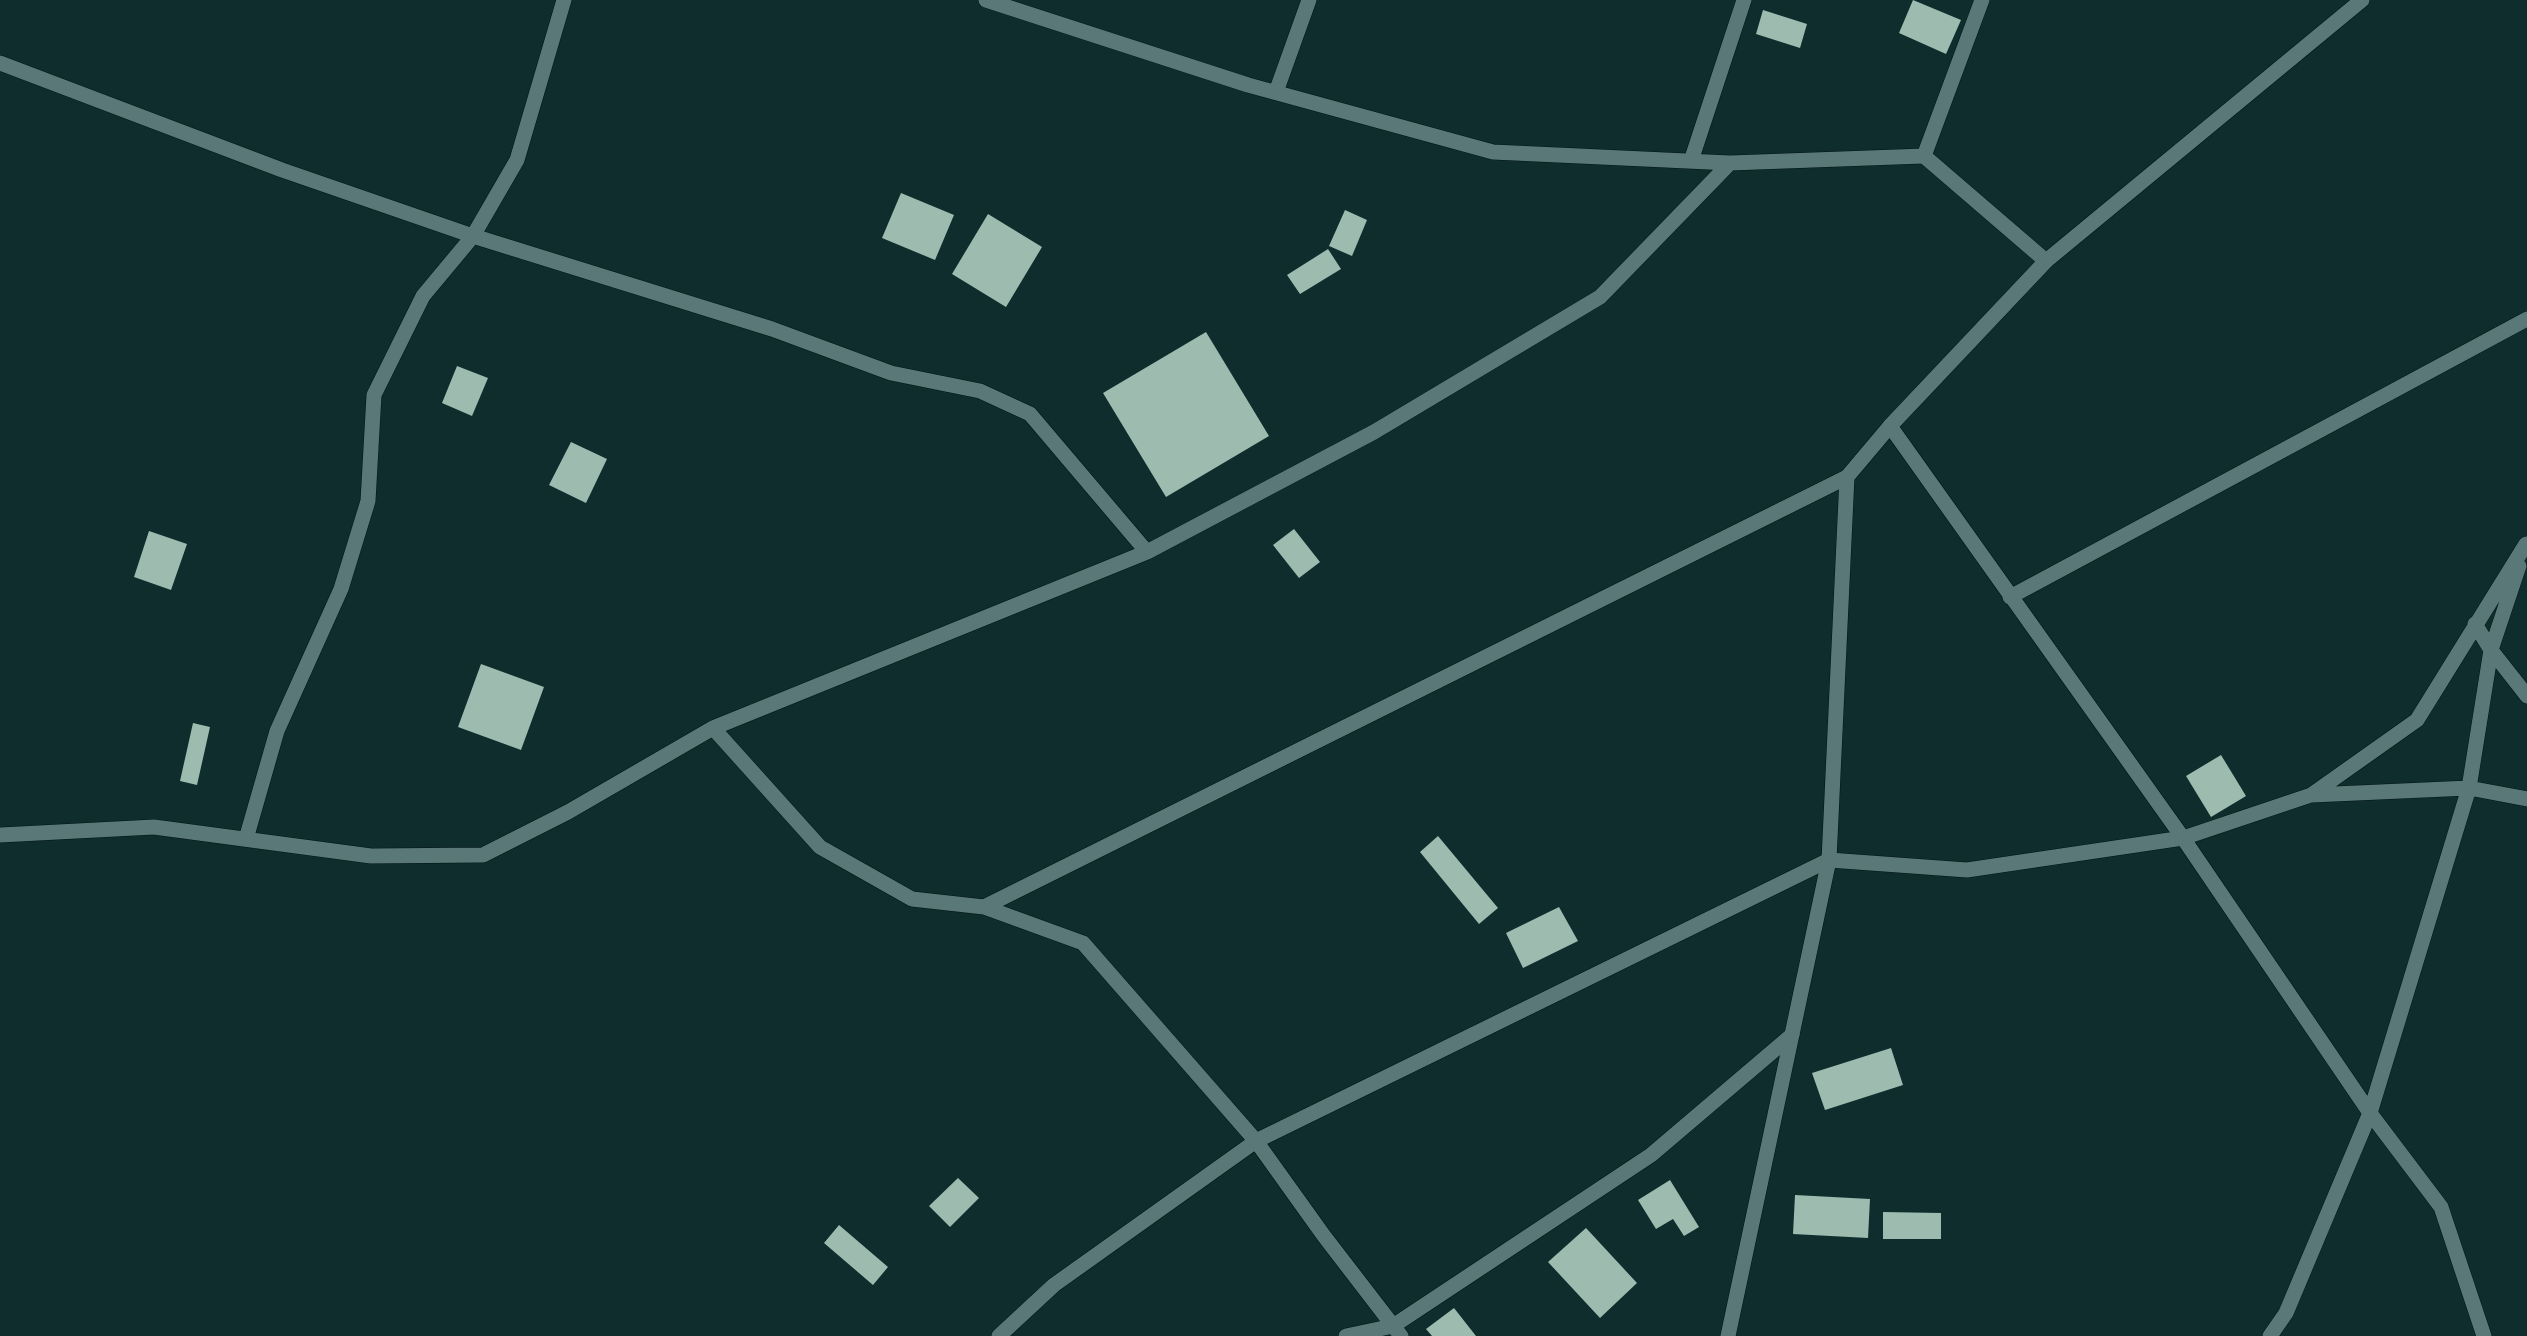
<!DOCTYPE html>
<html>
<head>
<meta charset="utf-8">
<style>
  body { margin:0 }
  canvas { display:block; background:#0e2d2c }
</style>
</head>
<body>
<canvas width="2527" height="1336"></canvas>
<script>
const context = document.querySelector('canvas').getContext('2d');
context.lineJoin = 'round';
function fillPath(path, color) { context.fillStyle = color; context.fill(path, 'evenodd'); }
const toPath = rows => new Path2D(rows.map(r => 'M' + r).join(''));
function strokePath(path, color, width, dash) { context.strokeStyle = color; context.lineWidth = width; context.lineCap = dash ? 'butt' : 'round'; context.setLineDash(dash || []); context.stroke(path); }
fillPath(toPath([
  [1913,0,1961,20,1946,54,1899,33],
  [1763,10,1807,24,1800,48,1756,34],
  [901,193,954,215,935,260,882,238],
  [1345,210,1367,220,1352,256,1329,246],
  [988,214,1042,247,1006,307,952,274],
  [1328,249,1341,269,1300,294,1287,275],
  [1206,332,1269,436,1166,497,1103,393],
  [457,366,488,378,472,416,442,403],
  [571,442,607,459,586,503,549,485],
  [1294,529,1320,562,1299,578,1273,545],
  [149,531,187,544,171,590,134,577],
  [481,664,544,687,521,750,458,727],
  [193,723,210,727,197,785,180,781],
  [2221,755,2246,796,2211,817,2186,776],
  [1438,836,1498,908,1479,924,1420,852],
  [1559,907,1578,941,1523,968,1506,933],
  [1891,1048,1903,1085,1825,1110,1812,1073],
  [958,1178,979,1198,950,1227,929,1206],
  [1670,1180,1699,1227,1684,1236,1673,1219,1656,1229,1638,1200],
  [1795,1195,1870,1199,1868,1238,1793,1234],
  [1883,1212,1941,1213,1941,1239,1883,1239],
  [839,1225,888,1267,873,1285,824,1243],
  [1586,1228,1637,1283,1600,1318,1548,1262],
  [1454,1308,1476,1336,1432,1336,1426,1329]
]), '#9ebbaf');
const street = toPath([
  [986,0,1248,85,1493,152,1730,163,1924,156,2046,261],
  [0,63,282,170,473,236,517,160,564,0],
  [1276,92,1309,0],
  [1924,156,1982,0],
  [1691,161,1744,0],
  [1890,426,2183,838,2370,1113,2441,1207,2484,1336],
  [2010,597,2527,319],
  [2475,624,2491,650,2527,696],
  [713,728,820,847,912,899,984,907,1083,943,1256,1141,1324,1236,1401,1336],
  [2312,795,2469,788,2527,799],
  [0,835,154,827,371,856,483,855,568,812,713,728,1147,552,1374,432,1600,297,1730,163],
  [246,839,277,731,341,589,368,501,374,395,423,296,473,236,772,329,891,373,980,391,1030,414,1147,552],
  [984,907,1847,477],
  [999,1336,1054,1285,1256,1141,1829,860,1967,870,2183,838,2311,795,2417,720,2526,544],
  [1346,1336,1393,1326,1651,1155,1792,1035],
  [2270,1336,2286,1313,2370,1113,2469,788,2491,650,2519,566]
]);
const secondary = toPath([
  [1728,1336,1829,860,1847,477,1890,426,2046,261,2362,0]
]);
strokePath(street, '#001413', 16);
strokePath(secondary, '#001413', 16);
strokePath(street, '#597877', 15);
strokePath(secondary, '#597877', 15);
</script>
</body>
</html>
